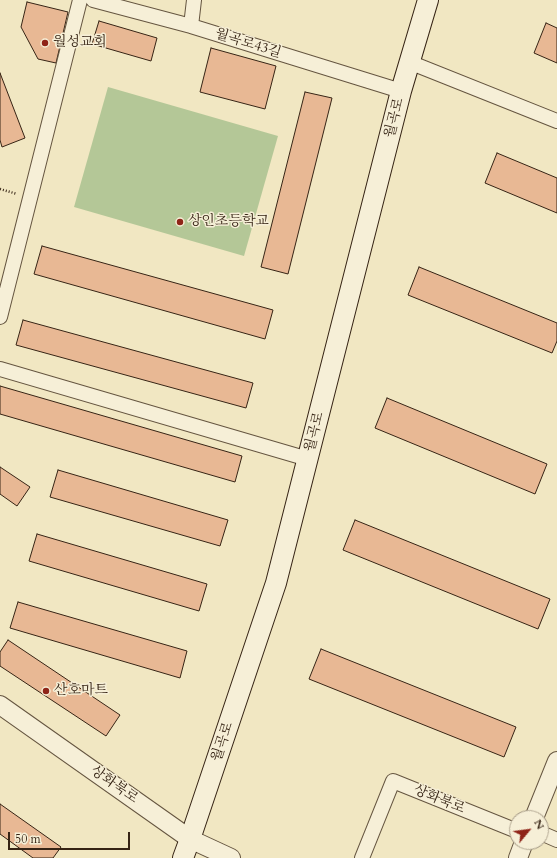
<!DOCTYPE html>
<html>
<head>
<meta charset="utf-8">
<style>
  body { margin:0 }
  #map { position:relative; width:557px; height:858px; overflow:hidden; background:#f1e7c2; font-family:Cardo,serif }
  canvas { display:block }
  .north { position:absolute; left:509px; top:810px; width:40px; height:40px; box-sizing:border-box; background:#f6efd7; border:1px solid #a99e89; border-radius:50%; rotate:61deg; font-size:11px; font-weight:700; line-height:16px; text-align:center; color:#362415 }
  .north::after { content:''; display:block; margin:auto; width:14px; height:18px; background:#8f2418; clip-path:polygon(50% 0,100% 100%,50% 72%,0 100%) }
  .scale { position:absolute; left:8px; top:832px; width:122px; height:18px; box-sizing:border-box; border:2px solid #362415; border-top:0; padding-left:5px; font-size:12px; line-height:14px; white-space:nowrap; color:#362415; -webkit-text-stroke:3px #f6efd7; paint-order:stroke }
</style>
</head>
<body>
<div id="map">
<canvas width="557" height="858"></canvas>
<div class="north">N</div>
<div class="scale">50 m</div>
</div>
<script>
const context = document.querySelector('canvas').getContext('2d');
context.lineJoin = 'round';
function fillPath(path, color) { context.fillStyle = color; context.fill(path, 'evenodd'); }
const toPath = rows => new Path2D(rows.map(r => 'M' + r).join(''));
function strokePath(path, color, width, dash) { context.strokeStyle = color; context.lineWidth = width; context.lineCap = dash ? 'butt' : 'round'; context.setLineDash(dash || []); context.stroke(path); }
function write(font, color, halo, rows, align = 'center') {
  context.font = font + ' Cardo,"Noto Serif KR",serif'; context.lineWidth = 3; context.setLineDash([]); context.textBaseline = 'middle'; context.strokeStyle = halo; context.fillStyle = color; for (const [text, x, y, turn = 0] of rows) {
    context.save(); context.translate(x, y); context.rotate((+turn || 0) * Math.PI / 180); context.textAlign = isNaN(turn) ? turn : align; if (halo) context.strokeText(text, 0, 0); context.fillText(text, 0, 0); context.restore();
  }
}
fillPath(toPath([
  [108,87,278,136,244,256,74,207]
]), '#b4c797');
const building = toPath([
  [27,2,68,12,56,63,38,59,21,27,27,2],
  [99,21,157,38,151,61,92,44,99,21],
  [546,23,557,28,557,63,534,53,546,23],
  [211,48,276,66,265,109,200,92,211,48],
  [0,73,25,138,2,147,0,140,0,73],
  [305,92,332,98,288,274,261,267,305,92],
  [497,153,557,178,557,213,485,183,497,153],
  [42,246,273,310,265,339,34,274,42,246],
  [419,267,557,323,557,341,552,353,408,295,419,267],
  [23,320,253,383,246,408,16,345,23,320],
  [0,386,242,456,235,482,0,414,0,386],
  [387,398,547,464,535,494,375,428,387,398],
  [0,467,30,487,17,506,0,494,0,467],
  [58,470,228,520,220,546,50,497,58,470],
  [355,520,550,599,538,629,343,550,355,520],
  [37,534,207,584,199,611,29,561,37,534],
  [18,602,187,651,180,678,10,628,18,602],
  [8,640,120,715,106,736,0,666,0,652,8,640],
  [321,649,516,727,504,757,309,679,321,649],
  [0,804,61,847,53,858,33,858,0,834,0,804]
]);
fillPath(building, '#e8b894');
strokePath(building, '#362415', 1);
const minor = toPath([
  [93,0,191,26,401,91],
  [191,26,194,0],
  [409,62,557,121],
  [0,317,80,0],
  [0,369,308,459],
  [541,833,557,840],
  [362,858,393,781,517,831]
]);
const tertiary = toPath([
  [0,705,190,839,231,858],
  [534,818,557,761],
  [518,858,524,842]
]);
const secondary = toPath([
  [183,858,190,839,276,583,401,91,428,0]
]);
strokePath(minor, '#655540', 16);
strokePath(tertiary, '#655540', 20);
strokePath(secondary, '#362415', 22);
strokePath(toPath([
  [0,189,17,194]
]), '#362415', 2.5, [1, 2]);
strokePath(minor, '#f6efd7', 14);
strokePath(tertiary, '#f6efd7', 18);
strokePath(secondary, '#f6efd7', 20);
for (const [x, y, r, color] of [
  [45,43,4,"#8f2418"],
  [180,222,4,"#8f2418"],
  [46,691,4,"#8f2418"]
]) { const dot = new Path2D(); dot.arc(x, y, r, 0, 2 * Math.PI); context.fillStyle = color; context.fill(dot); strokePath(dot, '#f6efd7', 1.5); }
write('14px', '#362415', '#f6efd7', [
  ["월성교회",53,43],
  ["상인초등학교",188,222],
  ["산호마트",54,691]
], 'left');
write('14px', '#362415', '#f6efd7', [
  ["월곡로43길",248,44,17],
  ["월곡로",395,118,-76],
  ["월곡로",315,432,-76],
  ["월곡로",223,742,-72],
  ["상화북로",114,785,35],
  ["상화북로",439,800,22]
]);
</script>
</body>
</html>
